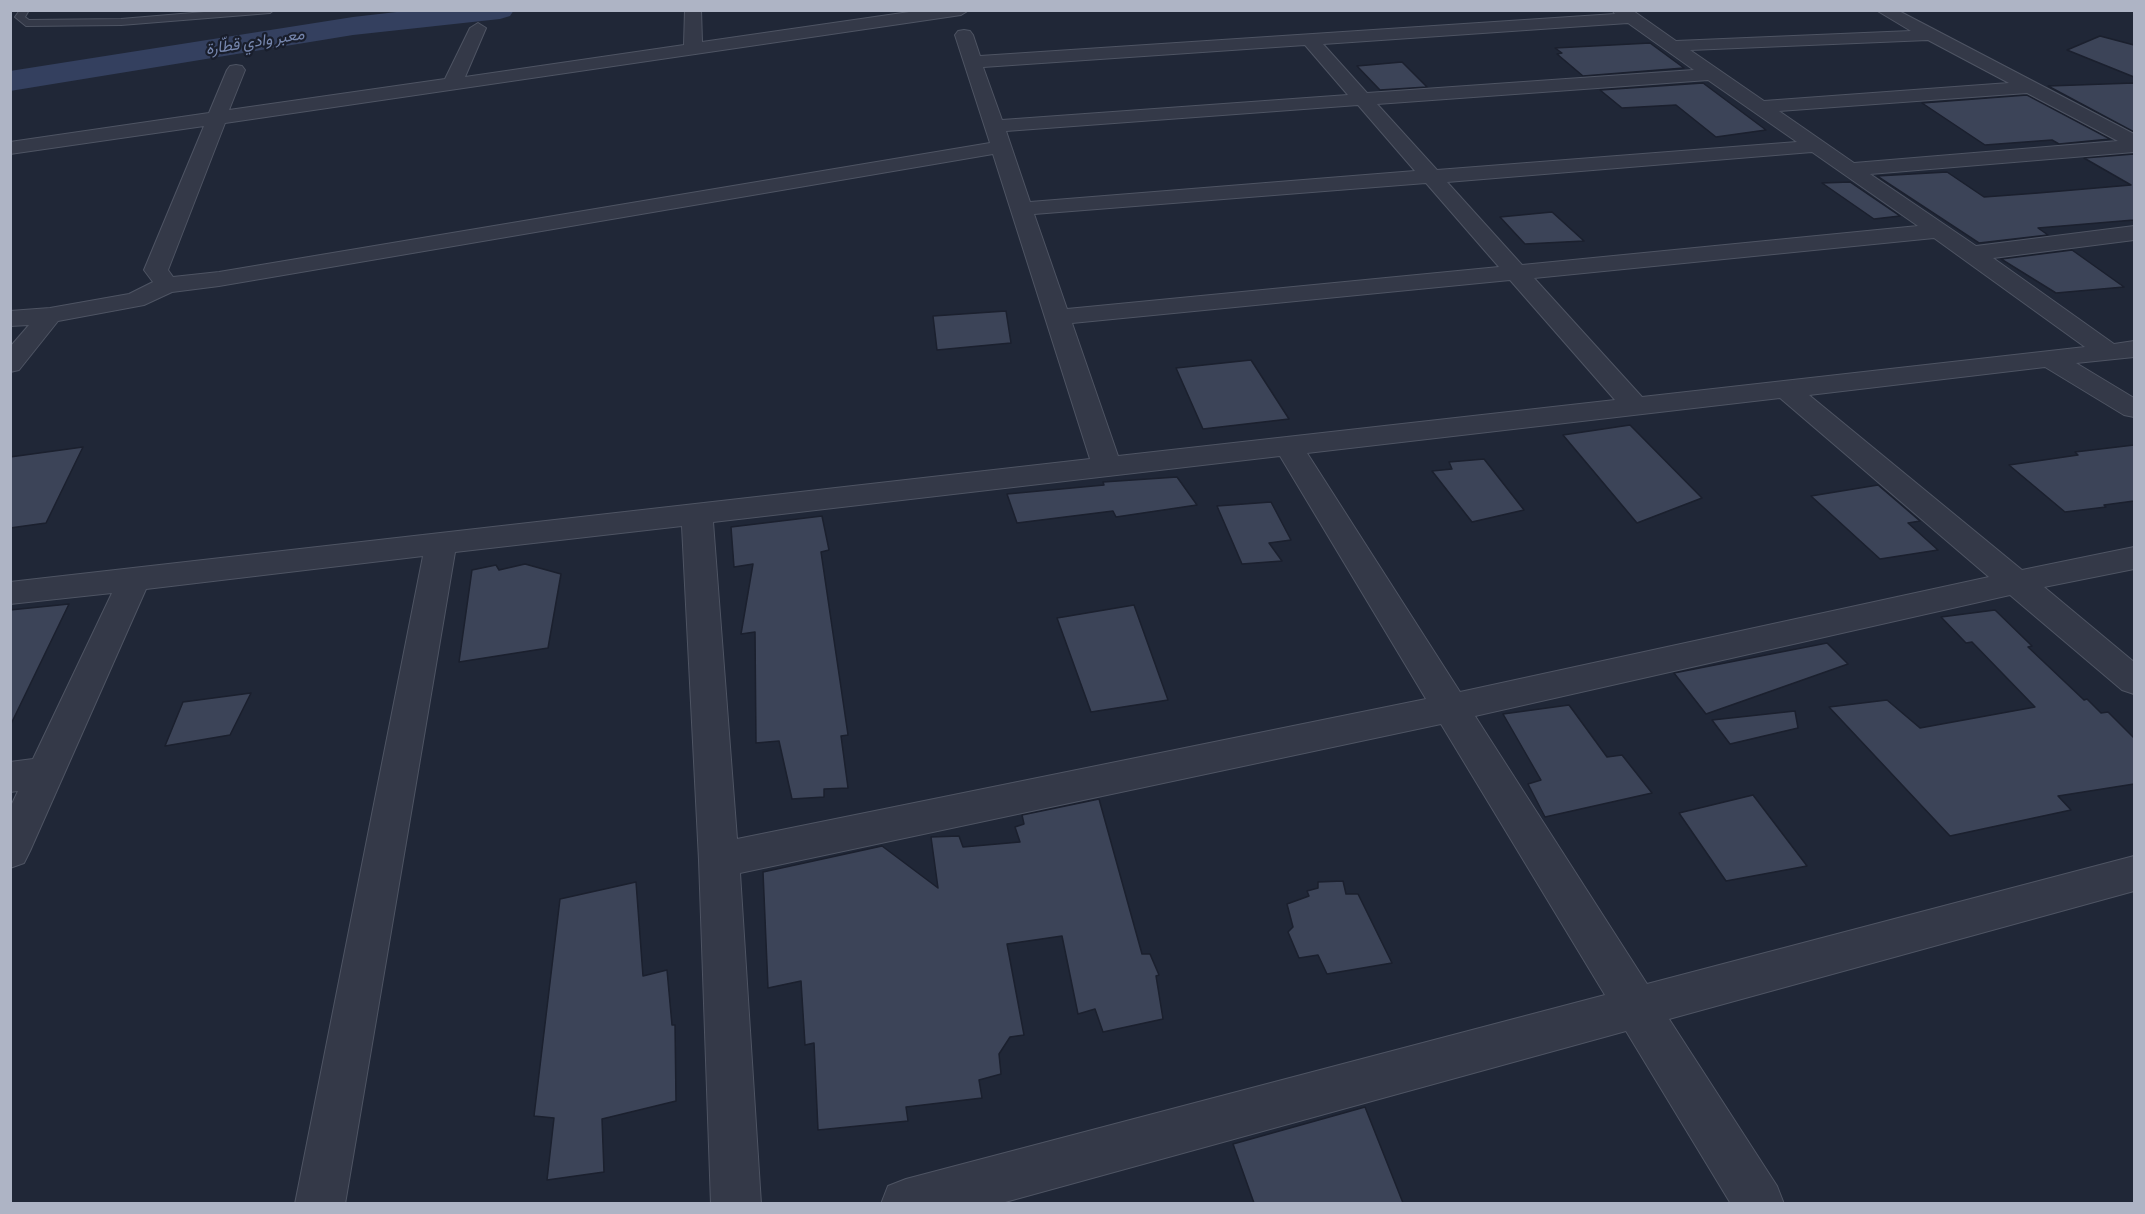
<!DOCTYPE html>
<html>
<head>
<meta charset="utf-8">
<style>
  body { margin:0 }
  #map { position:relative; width:2145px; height:1214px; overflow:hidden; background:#202737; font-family:Cabin,sans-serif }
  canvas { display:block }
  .frame { position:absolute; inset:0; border:12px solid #aeb4c5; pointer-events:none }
</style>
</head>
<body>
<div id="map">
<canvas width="2145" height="1214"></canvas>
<div class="frame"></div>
</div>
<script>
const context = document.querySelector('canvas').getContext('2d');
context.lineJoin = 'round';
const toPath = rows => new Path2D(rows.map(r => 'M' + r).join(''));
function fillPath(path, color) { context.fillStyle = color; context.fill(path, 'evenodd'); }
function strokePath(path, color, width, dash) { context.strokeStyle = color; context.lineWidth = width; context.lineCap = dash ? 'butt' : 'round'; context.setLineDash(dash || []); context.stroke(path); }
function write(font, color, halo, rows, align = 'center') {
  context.font = font + ' Cabin,Vazirmatn,sans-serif'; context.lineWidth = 4.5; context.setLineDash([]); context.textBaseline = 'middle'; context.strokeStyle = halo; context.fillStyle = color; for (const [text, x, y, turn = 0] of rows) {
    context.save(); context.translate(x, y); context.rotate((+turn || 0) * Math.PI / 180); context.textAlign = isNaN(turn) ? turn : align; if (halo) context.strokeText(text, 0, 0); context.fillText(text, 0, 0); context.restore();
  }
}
fillPath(toPath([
  [414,10,514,10,510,16,500,19,353,35,10,91,10,71,353,17,414,10]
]), '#34405f');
const building = toPath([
  [2100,36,2134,45,2134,77,2067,50,2100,36],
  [1650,43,1684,68,1583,76,1557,54,1562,53,1555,48,1650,43],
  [1402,62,1427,87,1380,90,1357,66,1402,62],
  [1703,83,1766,130,1716,137,1676,105,1622,108,1600,90,1703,83],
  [2134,83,2134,132,2048,86,2134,83],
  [2027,95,2110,139,2059,144,2052,140,1985,145,1922,103,2027,95],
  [2134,154,2134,220,2038,228,2048,235,1979,243,1877,176,1947,172,1984,197,2038,193,2131,185,2084,158,2134,154],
  [1850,182,1900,216,1874,219,1822,183,1850,182],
  [1552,212,1584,241,1525,244,1500,217,1552,212],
  [2072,250,2124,287,2056,293,2001,259,2072,250],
  [1006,311,1011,343,937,350,933,316,1006,311],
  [1251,360,1289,419,1203,429,1176,368,1251,360],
  [1630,425,1702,498,1637,523,1563,435,1630,425],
  [2134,445,2134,501,2104,505,2106,507,2065,512,2009,465,2078,455,2075,452,2134,445],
  [83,447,46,523,10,528,10,457,83,447],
  [1484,459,1524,510,1472,522,1432,471,1452,469,1449,462,1484,459],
  [1177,477,1197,505,1116,517,1113,511,1017,523,1007,494,1104,485,1103,482,1177,477],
  [1878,485,1920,521,1908,523,1938,550,1880,559,1811,496,1878,485],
  [1271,502,1291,540,1269,543,1282,561,1242,564,1217,506,1271,502],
  [822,516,829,550,821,552,848,735,841,736,848,788,824,789,824,797,792,799,779,741,756,743,755,632,741,634,753,564,734,567,731,527,822,516],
  [525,564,561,574,548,648,459,662,472,570,496,565,499,570,525,564],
  [69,604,10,726,10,610,69,604],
  [1134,605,1168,700,1091,712,1057,618,1134,605],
  [1995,610,2032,646,2028,647,2084,700,2087,699,2101,713,2108,712,2134,738,2134,784,2058,796,2071,810,1950,836,1829,707,1887,700,1920,728,2035,707,1972,642,1966,643,1941,617,1995,610],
  [1827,643,1848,664,1706,714,1674,673,1827,643],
  [251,693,230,735,165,746,183,702,251,693],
  [1569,705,1607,757,1622,755,1652,793,1545,817,1528,784,1541,780,1503,714,1569,705],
  [1795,711,1798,728,1730,744,1712,720,1795,711],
  [1753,795,1807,866,1726,881,1679,813,1753,795],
  [1099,799,1142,954,1150,954,1159,975,1156,976,1163,1019,1103,1032,1095,1009,1078,1014,1062,936,1007,944,1024,1035,1010,1037,999,1054,1001,1074,979,1080,982,1098,906,1107,908,1121,818,1130,814,1043,805,1045,801,981,768,988,763,872,882,846,938,888,931,837,959,836,963,847,1020,842,1015,827,1024,824,1022,815,1099,799],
  [1343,881,1346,894,1358,894,1392,963,1327,974,1318,955,1299,958,1288,932,1293,927,1287,904,1309,896,1307,891,1318,888,1318,882,1343,881],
  [636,882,643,976,667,970,672,1025,675,1025,676,1101,602,1119,604,1172,547,1180,554,1118,534,1116,560,899,636,882],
  [1365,1107,1403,1203,1254,1203,1233,1144,1365,1107]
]);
fillPath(building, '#3c4458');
strokePath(building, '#1b202e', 1.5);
const lane = toPath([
  [20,10,29,10,25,17,29,20,121,19,228,10,274,10,270,13,121,25,26,26,15,17,20,10]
]);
const street = toPath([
  [685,10,701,10,702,42,923,10,969,10,961,15,225,123,168,270,173,277,219,272,990,143,955,35,958,31,964,30,970,31,973,35,980,56,1615,14,1612,10,1632,10,1676,41,1911,31,1876,10,1897,10,2134,134,2134,152,1870,174,1976,246,2134,226,2134,240,1993,258,2114,344,2134,341,2134,357,2076,363,2134,398,2134,417,2124,415,2045,367,1809,395,2022,570,2134,547,2134,569,2044,587,2134,662,2134,694,2122,690,2010,595,1475,716,1647,984,2134,856,2134,891,1669,1019,1777,1186,1784,1204,1731,1204,1626,1031,998,1204,881,1204,888,1186,906,1179,1605,995,1441,724,740,873,761,1204,711,1204,699,860,682,526,455,552,345,1204,295,1204,423,556,146,589,30,851,24,863,10,868,10,808,18,791,10,792,10,762,33,759,112,593,10,604,10,582,1090,459,993,154,219,286,172,292,144,305,58,321,19,370,10,372,10,347,29,325,10,326,10,311,50,308,129,294,153,282,144,270,204,126,10,154,10,142,209,113,227,70,230,66,236,65,242,66,245,70,229,110,445,79,470,28,478,23,486,28,465,77,684,45,685,10],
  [1628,23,1694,70,1367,93,1323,44,1628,23],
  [1928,40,2009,83,1764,101,1690,50,1928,40],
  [1305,45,1348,95,1002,120,983,67,1305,45],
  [1708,80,1797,142,1437,170,1377,104,1708,80],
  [2027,93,2118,141,1854,163,1779,111,2027,93],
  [1358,105,1415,171,1030,202,1006,131,1358,105],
  [1812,152,1918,226,1522,265,1447,182,1812,152],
  [1426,183,1499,267,1067,309,1034,214,1426,183],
  [1934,238,2085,347,1642,397,1534,278,1934,238],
  [1510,280,1615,400,1118,456,1072,323,1510,280],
  [1780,398,1989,577,1460,692,1307,453,1780,398],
  [1280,456,1426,699,737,839,713,522,1280,456]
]);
strokePath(lane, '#4e5463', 2);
strokePath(street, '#4e5463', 2);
fillPath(lane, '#343948');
fillPath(street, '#343948');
write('italic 16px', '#7686ad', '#191e2c', [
  ["معبر وادي قطّارة",255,42,-9]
]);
</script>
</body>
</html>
